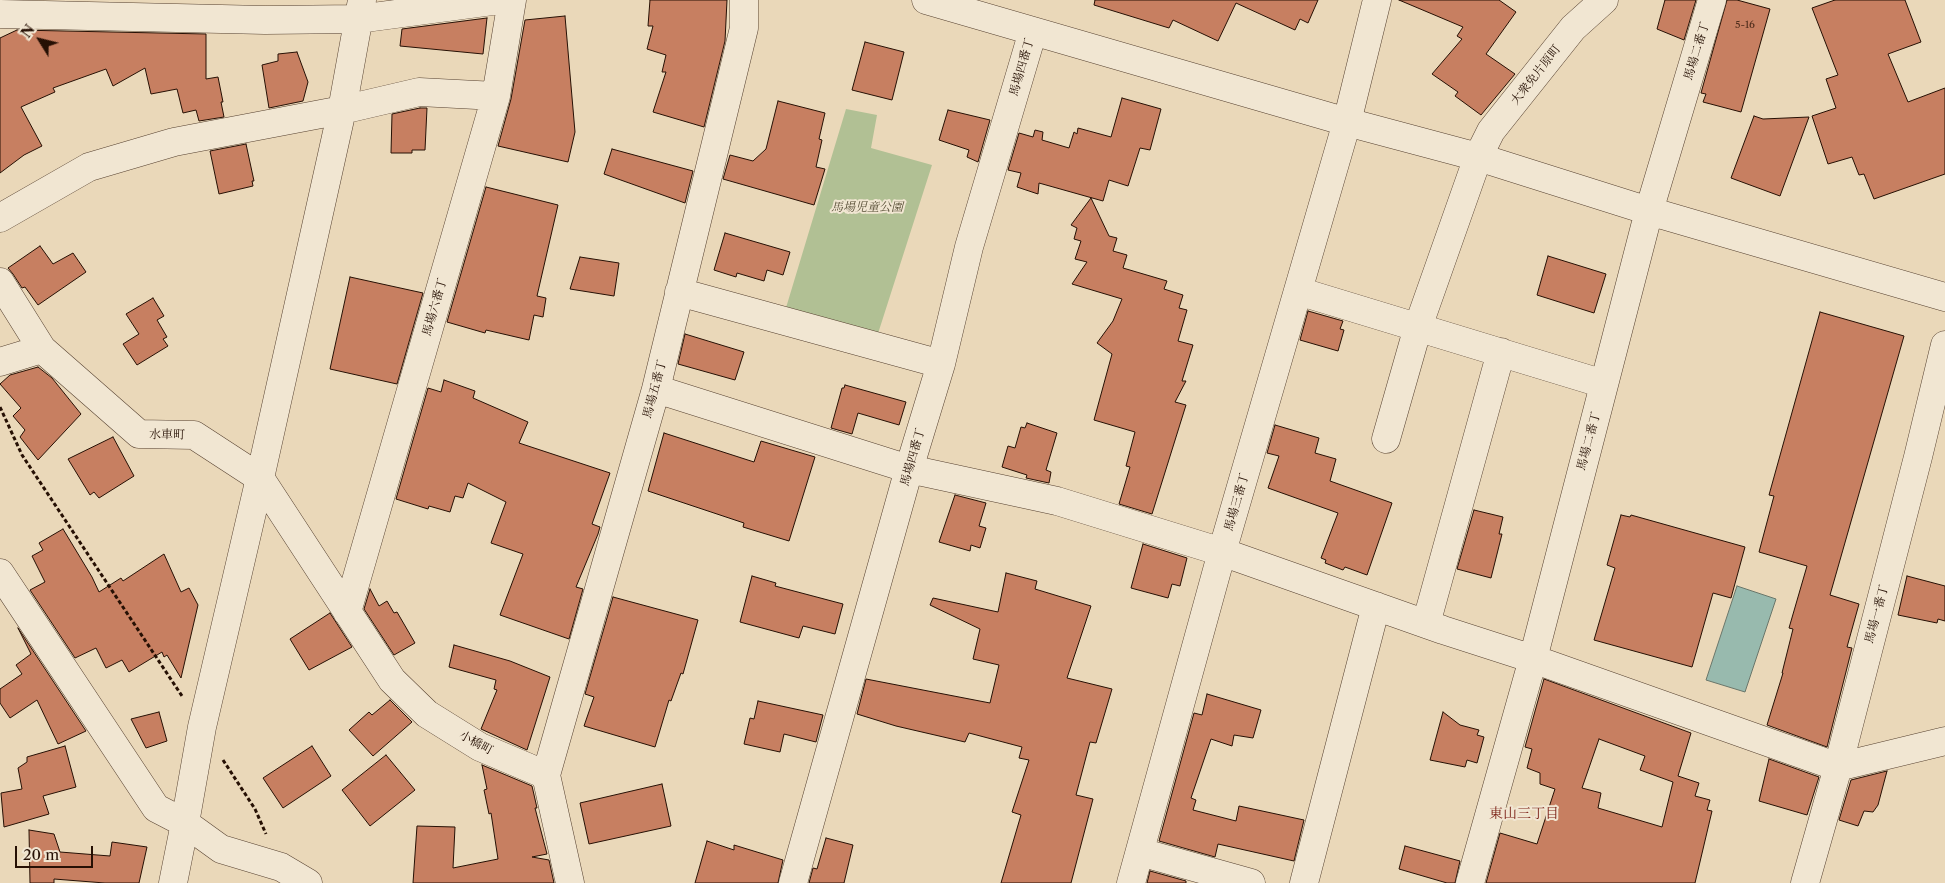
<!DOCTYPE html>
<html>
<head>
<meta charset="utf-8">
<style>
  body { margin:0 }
  #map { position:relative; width:1945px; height:883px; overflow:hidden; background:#ead8b9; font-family:"Libre Caslon Text",serif }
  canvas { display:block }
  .north { position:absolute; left:15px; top:15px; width:50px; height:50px; -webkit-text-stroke:4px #f1e6d2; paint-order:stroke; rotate:306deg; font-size:14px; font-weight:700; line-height:20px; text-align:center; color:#261004 }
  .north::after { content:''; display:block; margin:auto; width:18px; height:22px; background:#261004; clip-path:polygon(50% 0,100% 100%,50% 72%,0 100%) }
  .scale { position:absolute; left:15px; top:846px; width:78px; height:22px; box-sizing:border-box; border:2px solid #261004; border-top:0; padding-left:6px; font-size:15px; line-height:18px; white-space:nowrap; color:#261004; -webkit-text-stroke:4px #f1e6d2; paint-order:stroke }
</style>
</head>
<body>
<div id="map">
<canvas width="1945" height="883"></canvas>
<div class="north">N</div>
<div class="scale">20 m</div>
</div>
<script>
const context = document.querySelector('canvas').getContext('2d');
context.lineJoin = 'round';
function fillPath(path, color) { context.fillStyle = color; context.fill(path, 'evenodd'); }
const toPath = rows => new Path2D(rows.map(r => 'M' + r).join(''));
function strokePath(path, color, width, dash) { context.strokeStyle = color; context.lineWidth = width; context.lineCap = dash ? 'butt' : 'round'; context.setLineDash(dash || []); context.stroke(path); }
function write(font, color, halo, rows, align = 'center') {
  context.font = font + ' "Libre Caslon Text","Noto Serif JP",serif'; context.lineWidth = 4; context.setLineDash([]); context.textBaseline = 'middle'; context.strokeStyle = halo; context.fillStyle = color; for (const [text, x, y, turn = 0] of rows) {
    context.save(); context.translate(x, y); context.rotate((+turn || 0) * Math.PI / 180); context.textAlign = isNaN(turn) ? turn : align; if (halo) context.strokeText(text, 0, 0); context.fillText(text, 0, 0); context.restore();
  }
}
fillPath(toPath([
  [846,109,877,115,871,148,932,165,874,346,782,321]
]), '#b1c094');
const water = toPath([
  [1737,586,1776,599,1745,692,1706,680,1737,586]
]);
fillPath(water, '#98baae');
strokePath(water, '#6a766a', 1);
const building = toPath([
  [650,0,727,0,725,41,704,127,653,112,666,72,662,72,666,55,647,49,653,26,648,26,650,0],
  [1095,0,1318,0,1308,23,1300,19,1295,30,1236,3,1218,41,1173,20,1169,28,1094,5,1095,0],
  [1399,0,1499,0,1516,12,1486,54,1515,74,1481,115,1455,96,1458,92,1432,74,1462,39,1457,36,1463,27,1399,0],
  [1665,0,1696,0,1684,40,1657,29,1665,0],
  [1727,0,1737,0,1770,9,1741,112,1703,102,1706,94,1701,93,1727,0],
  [1835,0,1905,0,1921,42,1888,54,1908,102,1945,88,1945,174,1874,199,1864,174,1859,175,1852,157,1828,164,1812,116,1836,108,1826,79,1838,75,1812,8,1835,0],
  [565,16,575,132,568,162,498,146,511,99,525,20,565,16],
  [487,18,483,54,400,46,402,29,487,18],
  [17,30,206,34,206,79,218,77,223,102,221,102,224,117,199,121,196,110,183,113,177,89,151,94,145,68,113,86,106,69,53,88,55,92,21,107,42,146,24,155,0,173,0,38,17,30],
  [865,42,904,52,892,100,852,90,865,42],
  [297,52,308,82,303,101,269,108,262,65,278,61,278,54,297,52],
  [1122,98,1161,109,1150,150,1140,148,1128,186,1109,180,1103,201,1039,183,1038,194,1017,187,1021,173,1008,170,1019,133,1033,137,1035,130,1043,132,1042,140,1069,148,1074,132,1077,134,1078,128,1111,137,1122,98],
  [778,101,825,113,819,139,822,140,816,167,825,169,814,205,723,179,730,155,753,161,766,149,778,101],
  [420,108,427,108,425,150,412,150,412,153,391,153,392,114,420,108],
  [948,110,990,120,978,162,967,157,969,150,939,140,948,110],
  [1754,116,1763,119,1809,117,1780,196,1731,178,1754,116],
  [246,144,254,181,252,181,253,186,219,194,210,151,246,144],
  [612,149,693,171,685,203,604,174,612,149],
  [486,187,558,205,537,296,546,298,543,317,534,315,529,340,486,330,485,333,447,322,486,187],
  [1091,198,1109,236,1117,238,1113,251,1127,255,1123,268,1167,281,1164,289,1183,295,1179,308,1187,310,1178,341,1193,345,1182,381,1186,381,1175,402,1186,405,1152,514,1119,504,1130,467,1126,466,1135,432,1094,420,1112,354,1097,343,1113,321,1122,299,1072,284,1087,262,1075,259,1081,241,1074,239,1077,228,1071,225,1091,198],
  [725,233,790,252,783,275,767,270,764,281,737,273,736,277,714,270,725,233],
  [40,246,53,264,73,253,86,272,38,305,25,287,22,288,13,274,8,268,40,246],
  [1548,256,1606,274,1594,313,1537,295,1548,256],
  [580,257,619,263,614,296,570,289,580,257],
  [350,277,423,293,397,384,330,369,350,277],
  [153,298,164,316,157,320,167,337,163,339,168,346,137,365,123,344,139,334,126,314,153,298],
  [1308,311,1343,321,1340,329,1344,330,1338,351,1300,340,1308,311],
  [1820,312,1904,336,1830,595,1859,604,1847,647,1852,648,1827,747,1767,725,1783,673,1782,673,1793,629,1789,628,1807,566,1759,552,1774,496,1769,495,1820,312],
  [685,334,744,352,735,380,678,364,685,334],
  [38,367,52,378,81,414,38,460,20,437,25,430,13,416,21,408,0,384,10,375,38,367],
  [444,380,475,391,473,398,528,422,519,443,610,473,592,524,600,527,598,534,576,587,583,589,569,639,500,615,523,554,491,543,506,502,468,483,463,498,455,496,450,512,429,506,428,509,396,499,428,388,441,392,444,380],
  [845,385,906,402,899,425,858,413,852,434,831,428,842,388,844,388,845,385],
  [1027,423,1057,433,1046,470,1051,472,1049,483,1026,478,1027,475,1002,467,1008,446,1015,448,1021,427,1025,428,1027,423],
  [1275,425,1319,438,1315,453,1336,459,1330,481,1392,503,1367,575,1345,567,1343,570,1325,563,1326,560,1321,558,1338,513,1268,488,1279,456,1267,453,1275,425],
  [664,433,754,462,761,441,815,457,789,541,743,527,744,523,648,491,664,433],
  [113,437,134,476,99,498,94,492,90,495,68,459,113,437],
  [955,495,986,503,979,526,986,528,980,548,971,545,970,551,939,542,955,495],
  [1474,510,1503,517,1499,534,1502,534,1491,578,1457,569,1474,510],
  [1621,515,1630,517,1631,515,1745,547,1731,598,1713,593,1692,667,1594,640,1615,568,1607,565,1621,515],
  [63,529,92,577,99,592,121,578,123,581,164,554,181,592,189,588,198,605,181,678,167,655,164,657,162,652,129,672,122,660,106,668,96,648,75,658,30,590,45,582,32,556,43,550,39,543,63,529],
  [1143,544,1187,558,1180,586,1172,584,1168,598,1131,588,1143,544],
  [1006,573,1037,581,1035,589,1091,606,1067,678,1112,689,1096,743,1090,742,1076,795,1093,799,1071,883,1001,883,1021,815,1012,812,1029,760,1019,758,1022,747,969,733,965,742,896,726,857,714,866,679,990,703,999,665,973,659,980,629,930,605,933,598,998,612,1006,573],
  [752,576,776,583,775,586,843,604,835,634,803,626,799,638,740,622,752,576],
  [1907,576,1945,586,1945,621,1938,619,1937,623,1898,615,1907,576],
  [370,589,379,606,387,601,394,613,397,612,415,643,394,655,364,609,370,589],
  [613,597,698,620,683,674,681,673,671,701,669,700,655,747,584,726,594,697,585,694,613,597],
  [330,613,352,647,309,670,290,639,330,613],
  [18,628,86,731,58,744,37,700,10,718,0,703,0,689,22,674,16,665,31,654,18,628],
  [454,645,510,661,550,677,527,750,481,729,497,690,494,689,496,680,449,667,454,645],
  [1544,679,1691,733,1678,776,1699,783,1695,796,1710,800,1707,810,1712,811,1695,883,1486,883,1500,833,1537,844,1555,789,1540,784,1540,773,1527,768,1532,749,1525,747,1544,679],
  [1599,739,1645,756,1640,770,1673,782,1662,827,1598,808,1601,793,1582,788,1599,739],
  [1207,694,1261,710,1253,738,1234,735,1232,746,1211,739,1191,798,1196,800,1193,810,1236,821,1239,806,1304,820,1294,861,1218,844,1215,857,1159,841,1194,713,1202,715,1207,694],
  [390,700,412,722,373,756,349,730,369,712,372,715,390,700],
  [758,701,823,715,816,742,784,734,780,752,744,744,750,718,754,719,758,701],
  [159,712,167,741,146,748,131,719,159,712],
  [1443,712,1460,725,1479,730,1477,735,1484,737,1477,763,1467,760,1465,767,1430,760,1443,712],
  [65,746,76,787,43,796,49,814,4,827,1,793,22,789,18,768,27,762,27,757,65,746],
  [312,746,331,776,283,808,263,778,312,746],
  [386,755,415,790,370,826,342,790,386,755],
  [1769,759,1819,777,1807,815,1759,801,1769,759],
  [482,765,532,786,537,808,535,808,547,854,532,857,549,860,554,883,413,883,417,826,455,827,453,868,498,859,491,813,489,814,484,790,487,789,482,765],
  [1887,771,1878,805,1873,812,1864,811,1858,826,1839,820,1851,780,1887,771],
  [662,784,671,826,589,844,580,803,662,784],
  [29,830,54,834,60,852,110,856,112,842,147,847,139,883,105,883,54,879,54,883,30,883,29,830],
  [826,838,853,845,844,883,809,883,813,868,817,869,826,838],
  [707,841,734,850,734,845,783,860,778,883,695,883,707,841],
  [1405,846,1460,861,1455,883,1447,883,1399,869,1405,846],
  [1150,871,1186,881,1186,883,1147,883,1150,871]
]);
fillPath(building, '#c77f61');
strokePath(building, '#261004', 1);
const minor = toPath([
  [926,0,1347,122,1478,157,1649,211,1945,297],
  [0,14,265,20,358,19,500,0],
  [0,218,89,167,174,142,342,110,419,92,496,96],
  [0,282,42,349,139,434,194,435,260,478,392,680,427,714,480,747,546,775],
  [1298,291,1604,384],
  [679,292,941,364],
  [0,362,42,349],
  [656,389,909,469,1057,501,1222,552,1443,630,1533,659,1838,767,1945,741],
  [1386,439,1418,327,1478,157,1491,131,1573,28,1604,0],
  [0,573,156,808,185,823,221,849,281,867,308,883],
  [347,612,496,96,512,0],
  [1426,624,1501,352],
  [1140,852,1251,883],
  [173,883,185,823,202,727,260,478,342,110,362,0],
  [570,883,546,775,656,389,744,28,744,0],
  [793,883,909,469,941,364,969,247,1033,31],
  [1131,883,1222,552,1347,122,1377,0],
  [1304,883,1376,606],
  [1470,883,1533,659,1649,211,1712,0],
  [1805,883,1838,767,1918,457,1945,345]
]);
strokePath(minor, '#574231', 29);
strokePath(toPath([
  [0,407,22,455,182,696],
  [223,760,255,809,266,834]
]), '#261004', 3, [4, 2.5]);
strokePath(minor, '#f1e6d2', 28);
write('10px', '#4e2c1b', null, [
  ["5-16",1745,25]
]);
write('12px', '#261004', '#f1e6d2', [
  ["馬場二番丁",1697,51,-73],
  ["馬場四番丁",1022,67,-74],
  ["大衆免片原町",1536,75,-52],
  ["馬場六番丁",435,307,-74],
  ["馬場五番丁",655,389,-75],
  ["水車町",167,435,1],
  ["馬場二番丁",1589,441,-75],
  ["馬場四番丁",913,457,-74],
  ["馬場三番丁",1237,502,-74],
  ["馬場一番丁",1877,614,-75],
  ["小橋町",476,743,28]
]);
write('italic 12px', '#574e36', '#f1e6d2', [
  ["馬場児童公園",867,208]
]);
write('14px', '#7a1f14', '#f1e6d2', [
  ["東山三丁目",1524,814]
]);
</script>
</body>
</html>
